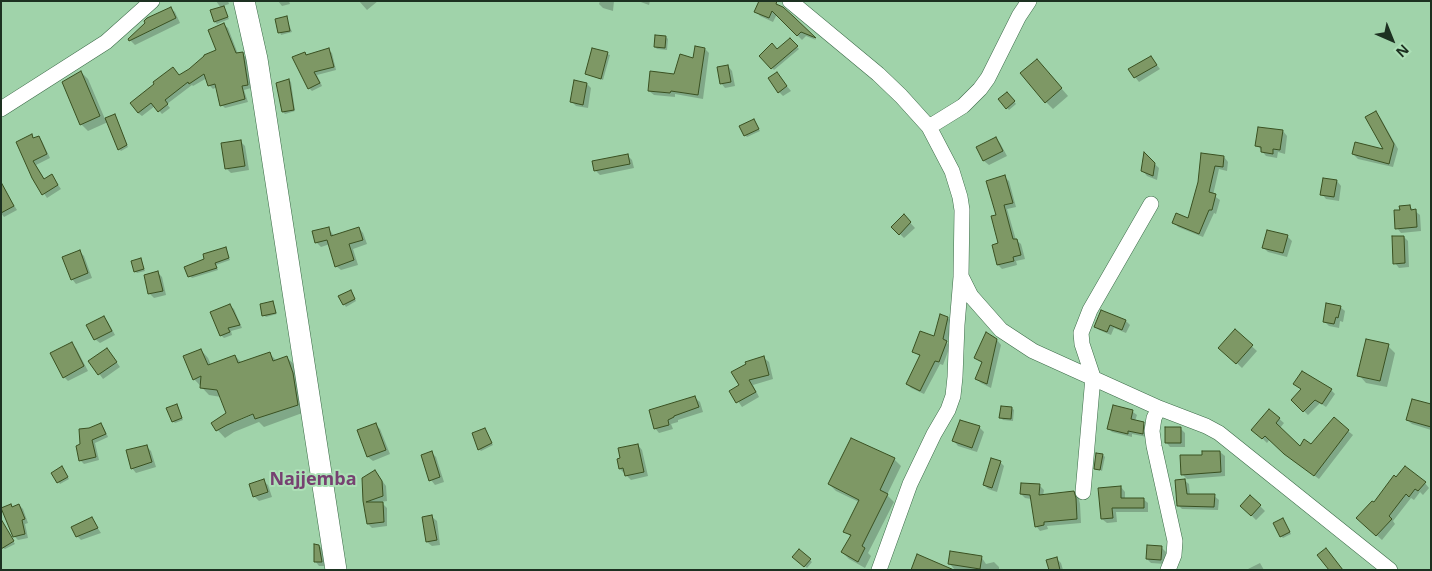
<!DOCTYPE html>
<html>
<head>
<meta charset="utf-8">
<style>
  body { margin:0 }
  #map { position:relative; width:1432px; height:571px; overflow:hidden; background:#a0d3aa; font-family:"Open Sans",sans-serif }
  canvas { display:block }
  .frame { position:absolute; inset:0; border:2px solid #1d3121; pointer-events:none }
  .north { position:absolute; left:1367px; top:15px; width:50px; height:50px; -webkit-text-stroke:4px #ade0b7; paint-order:stroke; rotate:136deg; font-size:14px; font-weight:700; line-height:20px; text-align:center; color:#1d3121 }
  .north::after { content:''; display:block; margin:auto; width:18px; height:22px; background:#1d3121; clip-path:polygon(50% 0,100% 100%,50% 72%,0 100%) }
</style>
</head>
<body>
<div id="map">
<canvas width="1432" height="571"></canvas>
<div class="frame"></div>
<div class="north">N</div>
</div>
<script>
const context = document.querySelector('canvas').getContext('2d');
context.lineJoin = 'round';
function fillPath(path, color) { context.fillStyle = color; context.fill(path, 'evenodd'); }
const toPath = rows => new Path2D(rows.map(r => 'M' + r).join(''));
function strokePath(path, color, width, dash) { context.strokeStyle = color; context.lineWidth = width; context.lineCap = dash ? 'butt' : 'round'; context.setLineDash(dash || []); context.stroke(path); }
function write(font, color, halo, rows, align = 'center') {
  context.font = font + ' "Open Sans",sans-serif'; context.lineWidth = 4; context.setLineDash([]); context.textBaseline = 'middle'; context.strokeStyle = halo; context.fillStyle = color; for (const [text, x, y, turn = 0] of rows) {
    context.save(); context.translate(x, y); context.rotate((+turn || 0) * Math.PI / 180); context.textAlign = isNaN(turn) ? turn : align; if (halo) context.strokeText(text, 0, 0); context.fillText(text, 0, 0); context.restore();
  }
}
fillPath(toPath([
  [216,1,228,1,229,4,223,6,229,19,217,24,215,22,212,11,221,8],
  [278,1,289,1,290,4,282,6],
  [359,1,378,1,367,10],
  [600,1,614,1,613,11,603,8,599,4],
  [638,1,650,1,649,5],
  [170,8,175,12,180,23,135,45,130,40,146,23],
  [782,8,816,40,806,36,802,40,777,14,773,22,760,16,756,11],
  [286,17,292,32,281,35,276,20],
  [224,25,228,28,238,54,242,54,246,57,251,88,244,90,248,102,225,108,222,105,217,87,213,89,209,85,207,78,193,86,192,85,167,104,170,108,162,114,155,106,142,116,138,113,179,77,218,51],
  [666,37,668,39,667,50,657,49,655,47],
  [789,39,799,49,774,70,761,56,777,50],
  [593,49,610,55,603,80,587,74],
  [705,49,709,53,703,99,675,94,675,97,654,95,649,91,675,75],
  [328,50,332,53,336,70,317,75,322,86,312,91,309,88,305,53,308,56],
  [1151,57,1160,69,1139,82,1135,77],
  [728,66,732,71,735,86,725,88,721,83],
  [1044,68,1068,96,1053,109,1046,102],
  [81,72,88,79,105,119,114,115,116,117,128,147,121,151,119,149,108,122,88,131,81,124],
  [777,74,791,91,783,96,779,92],
  [289,80,291,82,295,111,285,114,283,112],
  [587,84,591,88,588,108,576,106,572,102],
  [1007,93,1016,104,1009,110,1007,108],
  [1376,113,1380,117,1398,149,1393,167,1358,159,1353,154,1385,151],
  [754,120,760,131,747,137,745,135],
  [1283,131,1287,136,1285,154,1278,152,1277,158,1266,156,1257,145],
  [32,136,34,139,38,137,42,141,50,158,36,165,45,180,52,176,61,189,47,198,33,177],
  [996,139,1000,143,1007,156,989,165,984,161,978,148],
  [240,141,245,146,249,170,231,173,226,168],
  [1202,154,1224,157,1228,162,1227,171,1219,169,1213,195,1220,200,1216,214,1214,213,1203,237,1178,227,1174,222,1189,219,1200,182],
  [1145,155,1159,168,1157,180,1147,176,1143,171],
  [628,156,632,160,634,168,600,175,595,170],
  [1004,177,1009,181,1016,207,1007,209,1016,240,1021,244,1025,259,1016,261,1017,265,1002,269,998,265,999,244,998,216],
  [1337,181,1341,186,1339,201,1326,199,1322,194],
  [5,191,17,210,4,217,1,213,1,194],
  [1410,207,1420,215,1421,231,1401,233,1397,228,1401,211],
  [904,216,915,228,904,238,893,227],
  [359,228,363,233,367,244,353,249,358,265,341,270,336,266,330,244,321,247,316,242,329,229,334,236],
  [1287,236,1292,241,1287,257,1268,252,1263,247],
  [1404,237,1408,241,1409,267,1399,268,1395,263],
  [225,248,230,260,216,265,218,270,192,278,190,276,206,260],
  [80,252,84,256,92,278,76,284,72,279],
  [141,260,145,271,137,273,135,271],
  [158,273,162,277,166,295,154,298,150,294,145,276],
  [352,293,356,301,346,307,340,297],
  [272,302,277,314,266,317,264,315],
  [230,306,234,309,242,328,231,331,232,335,224,338,221,335],
  [1340,307,1345,311,1343,322,1340,321,1339,328,1329,326,1324,321],
  [1102,311,1126,321,1130,325,1126,333,1114,328,1111,335,1099,330,1095,326],
  [104,317,108,322,115,335,100,343,95,339],
  [948,318,952,322,947,343,950,346,943,365,940,364,924,394,911,388,907,384,921,357,914,352,935,338],
  [1235,331,1257,351,1242,368,1225,352],
  [997,340,1001,345,991,388,981,383,976,378,983,364,976,358],
  [71,344,76,348,88,371,68,381,64,377],
  [1388,346,1395,353,1387,387,1366,383,1359,375],
  [201,350,208,358,211,365,235,356,242,363,270,354,277,361,287,358,295,365,305,412,264,427,259,422,234,432,225,438,212,424,228,414,221,397,209,395,194,379],
  [258,410,259,412,233,423,233,420],
  [111,354,120,367,103,379,90,361],
  [764,358,769,362,773,379,753,385,759,397,742,407,731,391,740,385],
  [1295,384,1331,390,1335,394,1326,407,1320,403,1308,415,1293,400,1302,390],
  [695,398,700,402,703,412,678,420,678,422,671,424,673,429,659,433,655,428],
  [1431,405,1431,430,1412,424,1407,420],
  [178,407,183,420,175,423,173,421],
  [1114,407,1133,412,1137,415,1135,421,1143,423,1147,427,1147,437,1132,434,1132,437,1112,432,1108,428],
  [1012,408,1014,410,1013,421,1003,420,1001,418],
  [1270,411,1284,423,1280,428,1300,447,1311,446,1348,431,1353,435,1319,479,1290,458,1270,439,1267,443,1258,434],
  [101,424,104,428,108,437,95,443,99,460,84,464,80,460,82,445,89,430],
  [375,424,380,429,390,454,373,461,368,457,358,431],
  [979,427,984,432,977,452,958,446,954,441],
  [1180,428,1185,433,1185,447,1170,447,1166,442],
  [485,429,493,445,481,451,479,449],
  [638,445,642,450,648,476,631,480,620,469],
  [146,446,151,451,156,467,136,473,132,468],
  [1220,452,1225,456,1225,476,1187,479,1182,474,1204,456],
  [432,453,436,457,444,482,435,485,431,480],
  [1103,455,1105,457,1102,471,1096,468],
  [894,459,901,466,887,495,894,502,868,553,871,556,865,568,849,559,842,552,851,537,845,531,859,502,836,491,829,484],
  [1000,462,1004,466,997,492,988,489,984,485],
  [63,470,69,479,60,484,53,473],
  [375,471,386,486,387,501,381,502,387,508,387,526,372,528,368,524,364,501],
  [1184,480,1189,484,1190,495,1214,496,1219,500,1218,510,1182,509,1178,505],
  [263,481,268,485,272,497,259,501,254,496],
  [1425,483,1429,488,1423,495,1420,492,1414,500,1411,498,1393,521,1395,524,1382,540,1362,522,1374,504],
  [1039,485,1044,490,1043,496,1073,492,1078,496,1080,504,1081,523,1047,526,1048,529,1040,531,1036,526,1031,499,1025,498,1021,494],
  [1121,487,1125,492,1125,499,1143,499,1148,503,1148,512,1116,512,1117,522,1107,523,1102,519],
  [1251,497,1265,511,1256,520,1242,506],
  [11,505,13,508,19,505,23,509,28,523,25,524,28,538,18,540,14,536],
  [432,517,437,521,440,545,432,546,427,542],
  [91,518,101,533,81,540,77,536],
  [1283,519,1291,534,1283,538,1281,536],
  [9,534,15,544,5,549,3,548],
  [319,546,324,550,326,566,319,566,315,561],
  [1161,547,1166,552,1165,564,1151,563,1147,559],
  [799,550,812,562,807,568,794,557],
  [951,553,982,558,986,564,994,562,999,567,999,570,954,569,950,564],
  [1056,558,1061,563,1063,570,1050,570],
  [1260,563,1264,570,1246,570]
]), '#0003');
const building = toPath([
  [759,1,777,1,776,4,783,7,794,17,816,38,801,32,797,36,772,11,769,18,754,12,759,1],
  [224,6,228,17,214,22,210,10,224,6],
  [171,7,176,18,129,41,128,39,145,23,144,21,147,18,171,7],
  [287,16,290,31,278,33,275,19,287,16],
  [224,23,236,53,243,52,248,85,242,86,245,99,220,106,215,84,208,86,204,74,189,84,188,82,165,100,168,104,158,112,151,103,138,113,130,103,154,84,153,82,173,67,179,75,189,69,204,56,204,55,216,50,208,30,224,23],
  [655,35,666,36,665,48,654,47,655,35],
  [790,38,798,46,771,69,759,56,772,43,777,49,790,38],
  [695,46,705,48,698,95,671,91,670,93,648,91,650,71,674,74,680,54,693,58,695,46],
  [329,48,334,67,314,72,320,83,308,89,292,57,305,52,306,55,329,48],
  [592,48,608,52,601,79,585,74,592,48],
  [1151,56,1157,65,1134,78,1128,69,1151,56],
  [1037,59,1062,88,1045,103,1020,73,1037,59],
  [728,65,731,82,720,84,717,67,728,65],
  [81,71,100,116,80,125,62,82,81,71],
  [777,72,787,86,778,93,768,78,777,72],
  [289,79,294,110,282,112,276,83,289,79],
  [574,80,587,83,583,105,570,102,574,80],
  [1007,92,1015,101,1006,109,998,99,1007,92],
  [1376,111,1394,144,1389,164,1352,154,1355,142,1383,149,1365,117,1376,111],
  [115,114,127,145,118,150,105,118,115,114],
  [754,119,759,129,744,136,739,126,754,119],
  [1258,127,1283,130,1280,150,1273,149,1273,154,1261,152,1261,147,1255,146,1258,127],
  [32,134,33,138,39,136,47,154,33,161,44,179,52,174,58,185,42,195,32,178,16,142,32,134],
  [996,137,1003,151,983,161,976,147,996,137],
  [241,140,245,166,225,169,221,143,241,140],
  [1144,152,1155,163,1153,176,1141,171,1144,152],
  [1201,153,1224,156,1223,167,1215,166,1209,192,1216,194,1212,210,1209,210,1199,234,1172,223,1176,213,1188,218,1198,182,1201,153],
  [628,154,630,164,594,171,592,161,628,154],
  [1005,175,1013,203,1004,205,1013,239,1017,239,1021,255,1013,257,1014,261,997,265,992,245,998,243,991,216,996,215,986,181,1005,175],
  [1323,178,1337,180,1334,197,1320,195,1323,178],
  [1,182,14,206,1,213,1,182],
  [1410,205,1411,210,1416,209,1417,227,1395,229,1394,210,1400,210,1399,206,1410,205],
  [904,214,911,222,899,235,891,227,904,214],
  [329,227,331,236,359,227,363,240,349,244,354,260,335,267,327,240,315,243,312,231,329,227],
  [1267,230,1288,235,1283,253,1262,248,1267,230],
  [1392,236,1404,236,1405,263,1393,264,1392,236],
  [226,247,229,258,215,263,217,268,188,277,184,267,204,259,203,254,226,247],
  [80,250,88,273,71,280,62,257,80,250],
  [141,258,144,269,134,272,131,261,141,258],
  [158,271,163,291,148,294,144,275,158,271],
  [351,290,355,299,343,305,338,296,351,290],
  [273,301,276,313,262,316,260,304,273,301],
  [1326,303,1341,306,1338,318,1336,317,1334,324,1323,322,1326,303],
  [230,304,240,325,228,328,230,332,220,336,210,312,230,304],
  [1101,310,1126,320,1122,330,1110,325,1107,332,1094,327,1101,310],
  [940,314,948,317,943,339,947,341,939,362,935,361,920,391,906,384,920,355,912,352,920,331,934,336,940,314],
  [104,316,112,331,94,340,86,325,104,316],
  [1235,329,1253,345,1236,364,1218,348,1235,329],
  [986,332,997,339,987,384,975,379,982,362,974,358,986,332],
  [1366,339,1389,344,1380,381,1357,376,1366,339],
  [72,342,84,366,63,378,50,353,72,342],
  [107,348,117,362,98,375,88,361,107,348],
  [201,349,208,365,235,355,238,363,270,352,273,361,287,356,293,373,298,405,255,419,253,414,227,425,216,431,211,423,226,413,217,390,200,388,201,376,193,380,183,356,201,349],
  [764,356,769,375,749,380,756,392,736,403,729,391,739,385,731,372,746,364,745,362,764,356],
  [1302,371,1332,389,1322,404,1315,400,1303,412,1291,400,1301,389,1293,384,1302,371],
  [695,396,699,407,674,416,674,417,668,420,669,425,654,429,649,410,695,396],
  [1412,399,1431,404,1431,427,1406,420,1412,399],
  [177,404,182,418,172,422,166,408,177,404],
  [1113,405,1133,410,1131,419,1144,422,1143,434,1128,431,1128,434,1107,429,1113,405],
  [1001,406,1012,407,1011,419,999,418,1001,406],
  [1269,409,1280,418,1276,423,1300,446,1304,439,1311,444,1334,417,1349,430,1314,476,1284,454,1265,436,1262,439,1251,430,1269,409],
  [960,420,980,426,972,448,952,441,960,420],
  [101,423,106,434,92,440,96,457,79,461,76,446,80,444,79,429,89,428,101,423],
  [376,423,386,450,367,457,357,430,376,423],
  [1165,427,1181,427,1181,443,1165,443,1165,427],
  [485,428,492,443,478,450,472,433,485,428],
  [851,438,895,458,880,490,888,494,862,546,865,548,858,562,841,552,851,535,843,532,859,500,828,484,851,438],
  [638,444,644,472,625,476,623,468,619,469,617,459,620,458,618,448,638,444],
  [147,445,152,462,131,469,126,450,147,445],
  [432,451,440,477,429,481,421,455,432,451],
  [1202,451,1220,451,1221,472,1181,475,1180,455,1202,455,1202,451],
  [1096,453,1103,454,1100,470,1094,469,1096,453],
  [991,458,1001,461,992,488,983,485,991,458],
  [62,466,68,477,57,483,51,473,62,466],
  [1405,466,1426,482,1418,491,1415,489,1409,497,1406,494,1389,516,1392,519,1376,536,1356,518,1372,501,1374,502,1394,475,1396,477,1405,466],
  [375,470,382,481,383,496,366,502,383,502,384,522,367,524,363,501,362,478,375,470],
  [264,479,268,492,253,497,249,484,264,479],
  [1185,479,1187,494,1215,494,1214,507,1177,506,1175,480,1185,479],
  [1021,483,1040,484,1039,495,1074,491,1076,498,1077,519,1044,522,1044,525,1035,527,1030,495,1020,494,1021,483],
  [1121,486,1121,498,1144,498,1144,508,1112,508,1113,518,1101,519,1098,488,1121,486],
  [1250,495,1261,505,1251,516,1240,506,1250,495],
  [11,504,12,507,19,504,25,519,22,520,25,534,13,537,1,508,11,504],
  [432,515,437,540,426,542,422,517,432,515],
  [92,517,98,528,76,537,71,527,92,517],
  [1283,518,1290,532,1280,537,1273,523,1283,518],
  [1,519,14,541,1,549,1,519],
  [314,544,319,545,322,562,314,562,314,544],
  [1147,545,1162,546,1161,560,1146,559,1147,545],
  [1326,548,1343,570,1329,570,1317,555,1326,548],
  [799,549,811,559,804,567,792,557,799,549],
  [950,551,982,556,980,569,948,564,950,551],
  [917,554,954,570,911,570,917,554],
  [1057,557,1060,570,1049,570,1046,560,1057,557]
]);
fillPath(building, '#7e9865');
strokePath(building, '#395021', 1);
const street = toPath([
  [790,1,878,74,901,96,929,127,952,171,960,197,962,210,961,276,971,296,1001,330,1033,351,1159,408,1206,426,1219,433,1390,570],
  [1,109,106,42,152,1],
  [929,127,963,106,980,89,988,78,1019,16,1029,1],
  [1159,408,1154,418,1152,431,1154,446,1175,541,1174,555,1168,570],
  [1083,492,1093,377,1082,344,1081,333,1090,310,1151,204],
  [879,570,910,484,934,434,948,410,953,396,955,377,957,325,961,277]
]);
const secondary = toPath([
  [244,1,257,59,336,570]
]);
strokePath(street, '#3c6b48', 16);
strokePath(secondary, '#3c6b48', 22);
strokePath(street, '#fff', 15);
strokePath(secondary, '#fff', 21);
write('bold 18px', '#764171', '#ade0b7', [
  ["Najjemba",313,480]
]);
</script>
</body>
</html>
